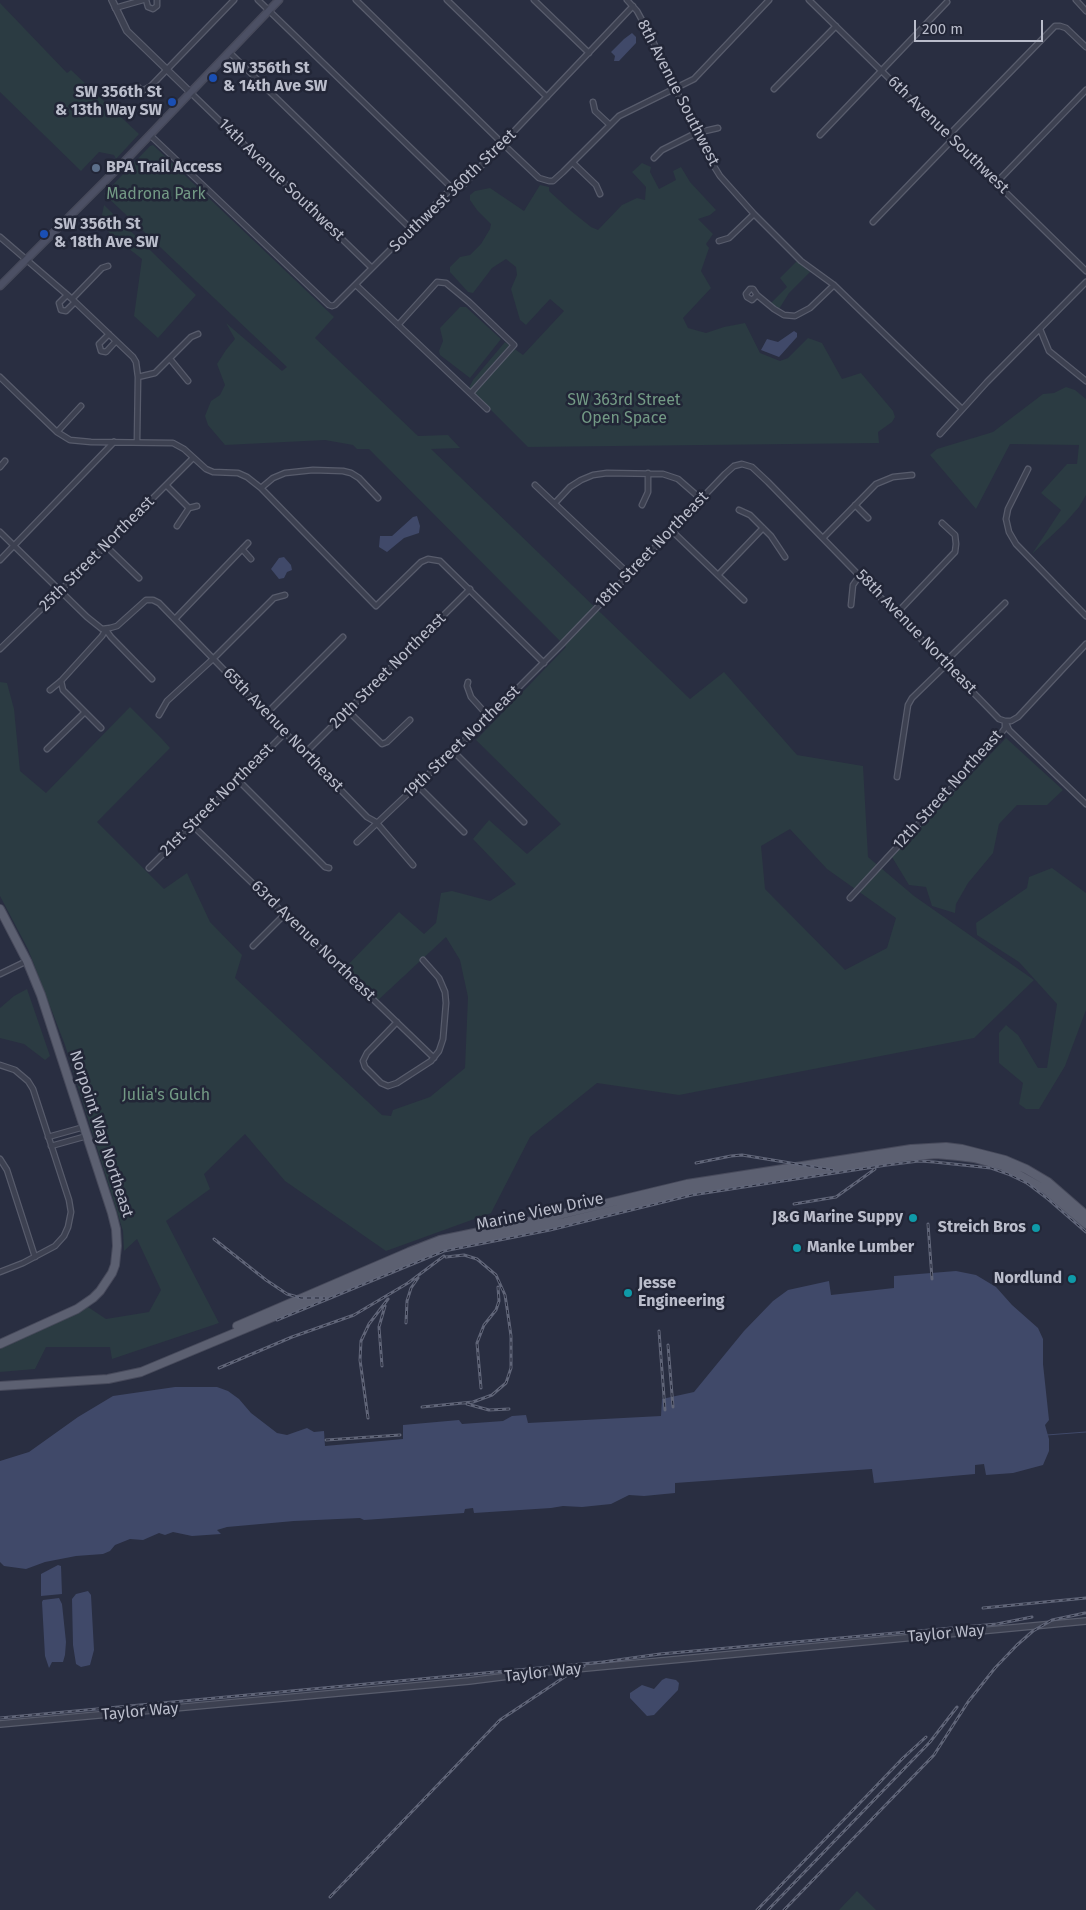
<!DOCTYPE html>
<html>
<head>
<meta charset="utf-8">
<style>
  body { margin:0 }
  #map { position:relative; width:1086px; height:1910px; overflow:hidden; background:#292e41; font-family:"Fira Sans",sans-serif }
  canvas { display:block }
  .scale { position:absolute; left:914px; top:20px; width:129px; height:22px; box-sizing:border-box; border:2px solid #babdcb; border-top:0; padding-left:6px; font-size:15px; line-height:18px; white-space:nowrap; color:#babdcb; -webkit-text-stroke:4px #222637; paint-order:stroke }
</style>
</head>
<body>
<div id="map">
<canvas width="1086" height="1910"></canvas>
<div class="scale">200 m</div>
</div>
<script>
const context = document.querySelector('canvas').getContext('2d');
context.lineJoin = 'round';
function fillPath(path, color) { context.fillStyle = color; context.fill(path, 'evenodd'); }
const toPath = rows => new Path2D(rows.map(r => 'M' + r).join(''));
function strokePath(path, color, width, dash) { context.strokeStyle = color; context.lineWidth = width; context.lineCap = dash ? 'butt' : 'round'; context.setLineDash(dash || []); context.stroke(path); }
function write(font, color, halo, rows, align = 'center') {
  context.font = font + ' "Fira Sans",sans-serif'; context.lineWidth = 5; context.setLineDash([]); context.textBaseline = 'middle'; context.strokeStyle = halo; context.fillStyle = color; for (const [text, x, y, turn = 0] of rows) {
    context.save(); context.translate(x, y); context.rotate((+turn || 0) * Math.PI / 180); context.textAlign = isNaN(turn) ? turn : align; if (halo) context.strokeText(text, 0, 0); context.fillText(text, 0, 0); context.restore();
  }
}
fillPath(toPath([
  [0,3,67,73,71,70,139,134,116,159,114,155,99,152,81,171,0,92],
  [153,145,334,317,315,338,418,436,448,435,460,448,431,449,690,699,724,672,797,755,863,766,868,857,914,896,1034,980,974,1038,679,1095,597,1083,530,1137,491,1213,386,1251,285,1181,245,1134,204,1174,210,1189,166,1221,219,1323,112,1359,110,1347,46,1347,35,1369,0,1372,0,1349,88,1307,106,1319,149,1312,161,1290,137,1239,124,1251,123,1231,65,1045,28,949,0,896,0,682,7,683,14,709,20,771,46,793,130,707,162,739,170,748,97,822,164,889,187,873,210,922,242,955,235,978,382,1115,391,1116,393,1110,430,1097,465,1068,468,997,460,960,446,937,376,1002,343,970,399,912,424,934,436,923,441,893,452,891,490,901,516,884,473,839,489,820,527,854,561,824,476,740,566,647,369,449,357,449,353,445,325,440,225,445,208,425,205,416,211,401,220,395,225,385,217,364,226,350,235,339,226,323,282,371,287,367,104,194,150,146],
  [790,829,827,869,896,918,887,948,845,970,765,889,761,846],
  [642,163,651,167,650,172,659,189,676,180,673,171,681,167,690,182,716,210,710,215,698,219,713,234,706,244,709,248,701,271,711,288,683,318,688,328,706,333,724,327,745,323,760,353,780,361,788,358,808,338,822,343,842,379,861,373,893,411,895,417,892,422,878,432,879,443,528,447,469,388,473,380,505,342,523,355,564,311,550,299,526,325,520,320,511,289,517,275,516,267,506,259,492,268,473,293,468,292,450,272,450,267,460,257,470,255,481,244,490,229,491,224,477,210,470,200,470,195,475,191,490,188,524,211,540,185,549,187,549,191,571,211,591,227,598,230,622,205,637,198,645,200,646,187,632,172],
  [104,205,196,295,158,338,134,316,142,259,110,234,104,224,102,215],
  [797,261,810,272,789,293,779,309,771,303,787,287,780,278],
  [460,307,466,307,501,339,470,378,440,355,439,351,443,341,440,328],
  [1066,387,1075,390,1086,399,1086,495,1079,507,1065,523,1032,554,1061,510,1041,493,1067,464,1077,464,1079,445,1010,444,976,509,930,455,937,449,993,432,1043,394,1054,393],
  [1006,738,1063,790,1047,805,1017,805,999,824,993,853,968,883,956,904,955,913,932,906,926,887,909,885,892,857],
  [1052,868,1086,893,1086,1010,1065,1066,1039,1109,1026,1109,1019,1104,1023,1083,999,1063,999,1033,1006,1025,1018,1035,1038,1068,1047,1068,1057,1004,1019,962,977,935,976,923,1027,888,1029,877],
  [27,989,50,1056,45,1060,24,1044,0,1038,0,1008,14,996],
  [857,1891,876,1910,839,1910]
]), '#2b3b42');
fillPath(toPath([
  [632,33,636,37,636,43,619,61,614,61,615,56,611,52,624,39],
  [794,331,797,333,797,337,779,357,761,350,767,339,778,342],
  [417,516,420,526,419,533,404,538,387,552,379,547,380,536,392,536,413,517],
  [284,557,291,565,292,570,287,572,284,578,279,579,271,569,279,558],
  [956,1271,976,1275,996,1287,1012,1305,1038,1328,1043,1339,1043,1364,1049,1420,1045,1425,1049,1439,1049,1451,1043,1465,1013,1473,986,1475,984,1464,975,1465,975,1474,874,1483,872,1469,675,1483,675,1493,644,1496,629,1495,611,1504,582,1507,563,1506,551,1508,474,1513,473,1508,465,1509,464,1513,450,1514,364,1520,360,1518,294,1521,227,1527,217,1530,221,1534,192,1536,173,1532,165,1535,159,1533,143,1540,130,1539,115,1545,110,1551,103,1554,76,1556,45,1562,26,1569,4,1566,0,1562,0,1461,29,1452,78,1417,113,1396,175,1387,217,1387,228,1391,239,1399,251,1413,277,1433,287,1435,307,1428,314,1432,324,1431,325,1446,403,1439,403,1425,459,1420,462,1424,503,1421,512,1416,526,1415,528,1423,661,1416,662,1399,694,1392,744,1331,773,1301,788,1290,829,1281,831,1295,894,1288,894,1276],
  [58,1565,61,1566,62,1594,41,1596,41,1574],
  [88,1591,91,1595,94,1650,90,1665,81,1667,76,1664,73,1645,72,1599,76,1594],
  [59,1598,62,1604,66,1642,65,1655,63,1662,52,1662,49,1668,45,1656,42,1602,43,1600],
  [666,1678,676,1680,679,1683,678,1690,654,1715,647,1716,630,1698,630,1693,642,1685,654,1689,662,1680]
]), '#404969');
strokePath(toPath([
  [1047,1435,1086,1432]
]), '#404969', 1);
const minor = toPath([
  [146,0,148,7,153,9,157,6,157,0],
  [258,0,452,188],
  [356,0,503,144,539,178,549,181,553,181,563,172,619,116,694,79,769,0],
  [447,0,547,97],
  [534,0,589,53],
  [627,0,637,11,648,31,707,155,720,176,754,214,801,261,834,285,962,409],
  [809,0,1086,271],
  [1076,0,1086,11],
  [115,8,143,0],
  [229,52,411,229],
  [774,89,836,26],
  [142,91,138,87,134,91,135,94,139,95,142,91,151,86,234,0],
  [190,92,372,268],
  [593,102,595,111,610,125],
  [150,135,329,305,332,306,335,305,452,188,460,188,463,185,633,6],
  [820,135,947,2],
  [948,136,1055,26,1060,26,1066,28,1086,47],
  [654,158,662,150,696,133,718,128],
  [573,163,596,185,600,194],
  [996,183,1086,90],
  [873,222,952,140],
  [0,237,72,299,133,357,136,362,138,377,137,442],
  [719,241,729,238,754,214],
  [356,285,487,409],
  [67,295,59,303,61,310,66,311,75,302],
  [757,295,752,300,747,297,746,294,750,289,753,289,757,295,774,309,784,315,795,316,810,308,834,285],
  [72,299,102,268,108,266],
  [398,325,437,282,446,283,469,302,514,345,471,393],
  [1040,329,1049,351,1086,381],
  [109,334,99,344,101,351,106,352,116,341],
  [170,359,188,381],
  [0,377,57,432,70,440,91,442,173,443,184,449,206,469,213,472,238,473,247,477,261,488,376,606,421,562,428,559,440,561,544,663],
  [138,377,155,373,191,337,198,334],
  [57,432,81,406],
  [940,434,987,382,1086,282],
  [0,467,5,461],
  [1028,469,1008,509,1006,519,1009,532,1016,544,1086,616],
  [166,485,189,508],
  [535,485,629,574],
  [261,488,273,478,285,473,313,470,343,471,351,473,359,478,378,498],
  [555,503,570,487,581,480,593,475,607,473,663,474,678,479,701,499],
  [642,505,648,492,648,473],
  [855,505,868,518],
  [739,510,750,515,771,536,785,557],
  [177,526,189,508,197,506],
  [671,530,744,600],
  [0,532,87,617,102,629,110,628,117,626,146,600,153,600,159,603,367,817,376,822,413,865],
  [824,537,876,484,893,477,912,475],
  [104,548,109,549,139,578],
  [242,549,251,559],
  [0,560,114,442],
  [718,575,763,528],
  [851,605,853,585,860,575],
  [897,613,955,552,956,544,955,535,942,523],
  [175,619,248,543],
  [106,630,111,637,152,679],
  [0,649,65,586,193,458],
  [945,662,1005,603],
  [61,681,63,690,101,728],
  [468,682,467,686,471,697,489,717],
  [50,690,61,681,102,636,106,629],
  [348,711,382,744,387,742,410,720],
  [267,713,343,637],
  [159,715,167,701,214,658,274,598,285,595],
  [1005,721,1011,721,1018,717,1086,644],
  [47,749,85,712],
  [453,751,524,822],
  [305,753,470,589],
  [897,777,908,705,912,698,947,664],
  [238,780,325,867,329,868],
  [418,786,464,832],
  [192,825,434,1058],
  [357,842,489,717,562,644,725,474,734,466,742,464,752,467,768,482,999,719,1005,721,1009,730,1086,804],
  [149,868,286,732],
  [850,898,997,739,1005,728,1005,723],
  [253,946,285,914],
  [0,974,27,961],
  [397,1022,367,1053,363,1061,365,1067,381,1083,388,1086,397,1083,431,1061,439,1051,443,1039,446,1003,445,992,439,978,423,960],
  [0,1065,15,1070,28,1081,33,1089,69,1200,71,1212,68,1227,64,1236,55,1246,23,1263,0,1272],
  [48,1137,84,1127],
  [51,1146,87,1136],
  [0,1159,7,1170,35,1257]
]);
const tertiary = toPath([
  [112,0,127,31,190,92],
  [0,1724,469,1681,533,1673,1086,1621]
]);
const secondary = toPath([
  [0,286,124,162,279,0]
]);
const primary = toPath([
  [0,909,27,961,41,995,112,1213,116,1229,117,1246,115,1265,112,1273,100,1291,93,1298,77,1309,0,1344],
  [237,1326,409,1252,440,1240,533,1221,687,1184,911,1149,946,1147,962,1149,1005,1160,1026,1169,1048,1182,1086,1215],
  [0,1386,108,1379,141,1372,441,1247,565,1222,692,1191,905,1157,936,1154,958,1156,974,1158,1003,1166,1046,1190,1086,1224]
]);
strokePath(minor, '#585c6c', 7);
strokePath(tertiary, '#585c6c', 8);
strokePath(secondary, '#474a5b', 9);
strokePath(primary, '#474a5b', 10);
strokePath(minor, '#3d4151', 4.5);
strokePath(tertiary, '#3d4151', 5.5);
strokePath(secondary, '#4c5064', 6);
strokePath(primary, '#5c6071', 8);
const rail = toPath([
  [696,1163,731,1156,742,1155,833,1170],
  [794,1204,836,1197,875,1169],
  [928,1224,932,1279],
  [214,1239,266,1280,287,1294,301,1298,325,1298],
  [277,1320,444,1251,550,1230,692,1195,887,1165,919,1161,934,1162,991,1168,1008,1174,1027,1183,1048,1199,1086,1232],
  [406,1323,407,1301,411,1288,418,1278],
  [659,1331,665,1410],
  [668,1345,673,1407],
  [382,1366,379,1327,385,1306],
  [219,1368,292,1337,354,1315,408,1283,444,1256],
  [481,1388,477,1343,484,1325,496,1310,499,1301,498,1287],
  [467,1404,489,1410,509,1409],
  [422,1407,473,1402,492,1395,506,1383,511,1368,511,1336,507,1308,505,1295,496,1275,477,1259,464,1255,446,1257],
  [368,1418,360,1360,361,1341,369,1324,388,1299],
  [326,1440,400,1435],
  [983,1608,1086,1598],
  [0,1718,603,1662,660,1654,997,1624,1032,1617],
  [330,1897,500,1720,575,1670,584,1666],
  [757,1910,903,1758,926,1737],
  [768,1910,930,1742,957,1707],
  [784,1910,934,1755,968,1702,995,1668,1017,1645,1033,1631,1052,1620,1085,1613]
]);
strokePath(rail, '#606578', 3);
strokePath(rail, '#222637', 1, [4]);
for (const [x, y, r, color] of [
  [213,78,5,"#1a4fb4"],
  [172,102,5,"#1a4fb4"],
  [96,168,5,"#5c6f8a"],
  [44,234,5,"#1a4fb4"],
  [913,1218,5,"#0f9aa8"],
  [1036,1228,5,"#0f9aa8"],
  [797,1248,5,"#0f9aa8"],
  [1072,1279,5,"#0f9aa8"],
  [628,1293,5,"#0f9aa8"]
]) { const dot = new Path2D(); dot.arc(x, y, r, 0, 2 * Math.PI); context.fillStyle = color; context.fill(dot); strokePath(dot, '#222637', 2); }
write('bold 16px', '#babdcb', '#222637', [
  ["SW 356th St",223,69],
  ["& 14th Ave SW",223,87],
  ["SW 356th St",162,93,"right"],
  ["& 13th Way SW",162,111,"right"],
  ["BPA Trail Access",106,168],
  ["SW 356th St",54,225],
  ["& 18th Ave SW",54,243],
  ["J&G Marine Suppy",903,1218,"right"],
  ["Streich Bros",1026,1228,"right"],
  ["Manke Lumber",807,1248],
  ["Nordlund",1062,1279,"right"],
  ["Jesse",638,1284],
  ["Engineering",638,1302]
], 'left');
write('16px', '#babdcb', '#222637', [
  ["8th Avenue Southwest",678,93,63],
  ["6th Avenue Southwest",948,135,44],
  ["14th Avenue Southwest",281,180,44],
  ["Southwest 360th Street",453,191,-44],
  ["18th Street Northeast",652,550,-46],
  ["25th Street Northeast",97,554,-45],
  ["58th Avenue Northeast",916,632,46],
  ["20th Street Northeast",388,671,-45],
  ["65th Avenue Northeast",283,730,46],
  ["19th Street Northeast",462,742,-44],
  ["12th Street Northeast",948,790,-48],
  ["21st Street Northeast",217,800,-45],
  ["63rd Avenue Northeast",313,941,44],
  ["Norpoint Way Northeast",101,1134,72],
  ["Marine View Drive",540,1212,-12],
  ["Taylor Way",946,1634,-5],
  ["Taylor Way",543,1673,-6],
  ["Taylor Way",140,1712,-5]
]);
write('16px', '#739a85', '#222637', [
  ["Madrona Park",156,195],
  ["SW 363rd Street",624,401],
  ["Open Space",624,419],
  ["Julia's Gulch",166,1096]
]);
</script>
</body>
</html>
